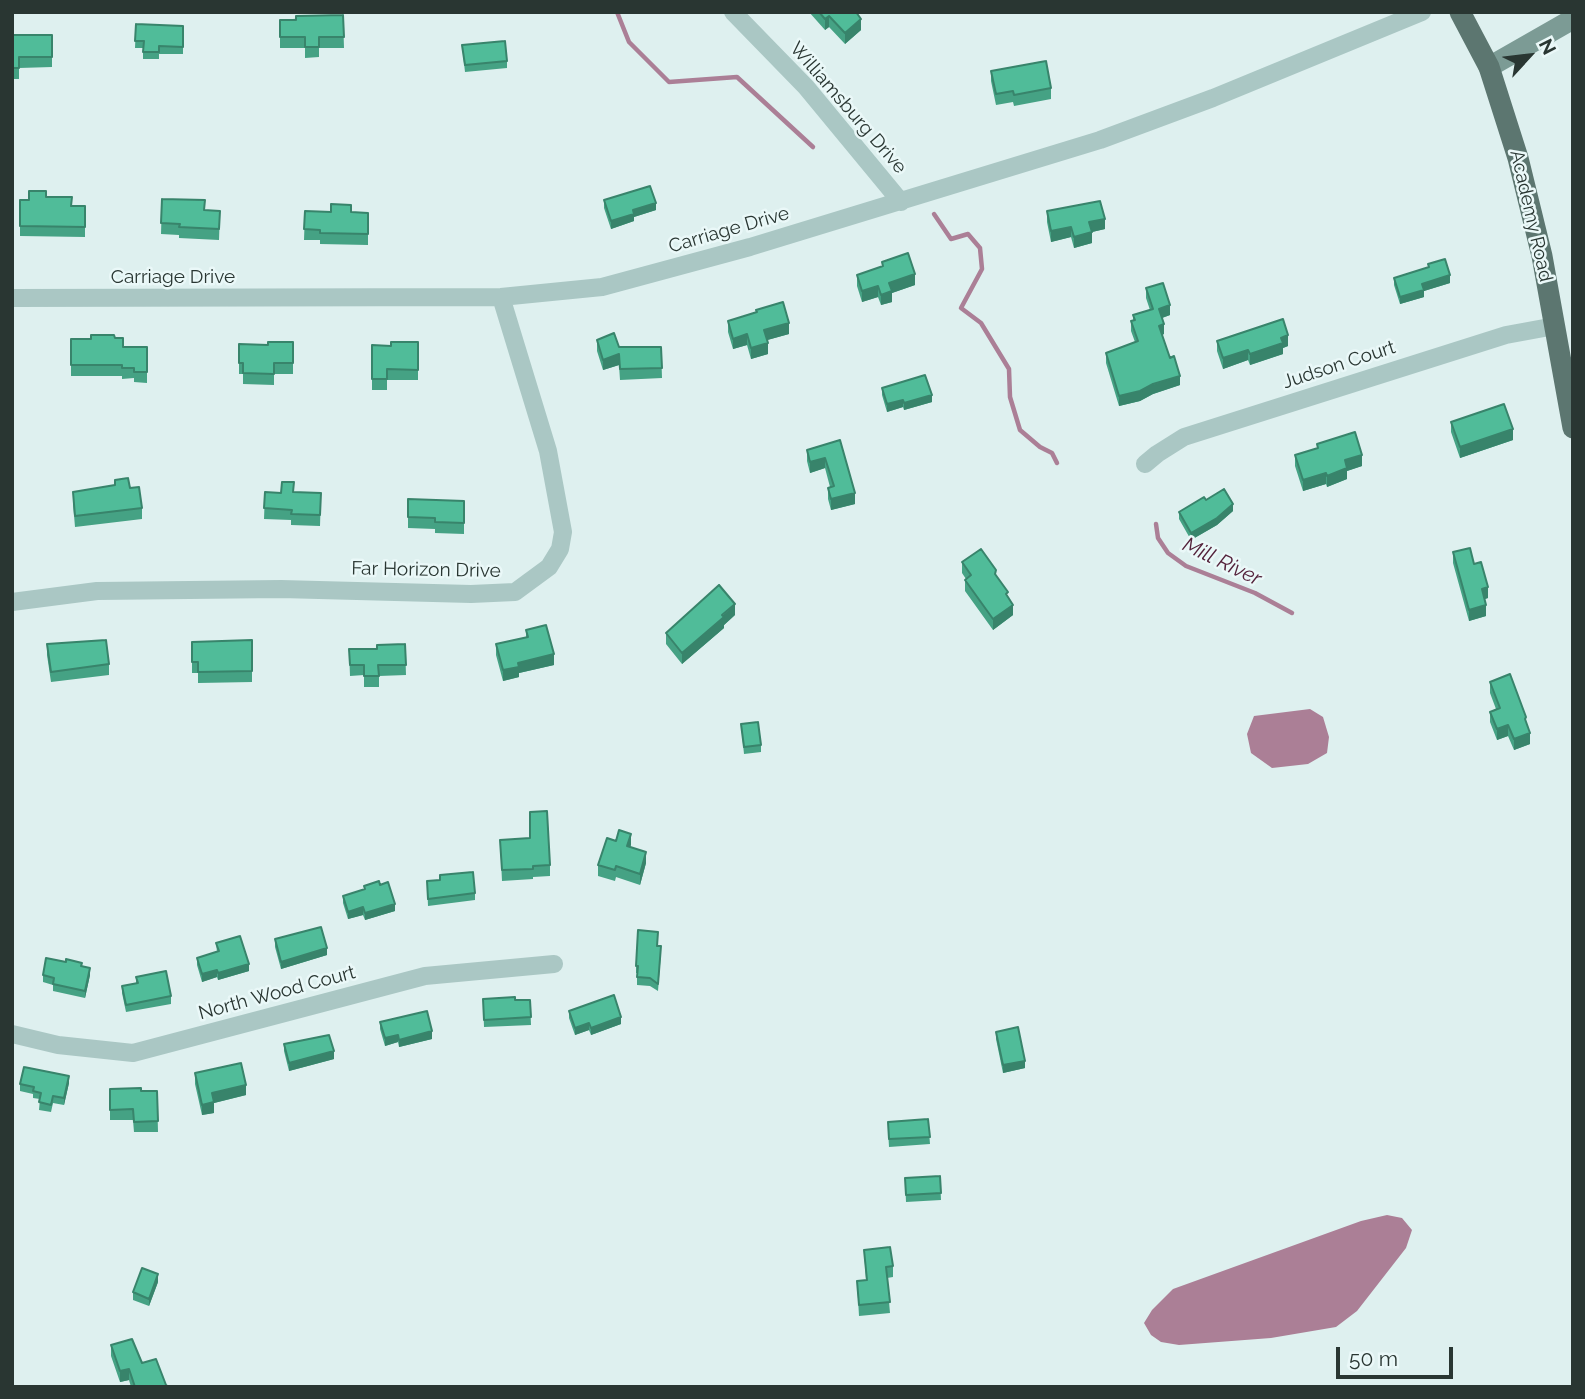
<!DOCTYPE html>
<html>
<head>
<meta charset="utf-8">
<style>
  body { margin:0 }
  #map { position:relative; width:1585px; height:1399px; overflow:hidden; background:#def0ef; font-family:Raleway,sans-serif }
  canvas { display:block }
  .frame { position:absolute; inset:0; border:14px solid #293632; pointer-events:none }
  .north { position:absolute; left:1494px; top:21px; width:70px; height:70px; -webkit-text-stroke:5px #eaf8f8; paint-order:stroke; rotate:63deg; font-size:19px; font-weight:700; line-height:28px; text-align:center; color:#293632 }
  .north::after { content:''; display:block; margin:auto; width:24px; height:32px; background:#293632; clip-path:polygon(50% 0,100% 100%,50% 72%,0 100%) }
  .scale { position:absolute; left:1336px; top:1347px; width:117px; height:32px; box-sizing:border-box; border:4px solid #293632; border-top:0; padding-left:9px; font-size:21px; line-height:24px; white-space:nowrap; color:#293632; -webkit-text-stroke:5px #eaf8f8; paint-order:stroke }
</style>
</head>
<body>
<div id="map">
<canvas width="1585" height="1399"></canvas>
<div class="frame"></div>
<div class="north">N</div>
<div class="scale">50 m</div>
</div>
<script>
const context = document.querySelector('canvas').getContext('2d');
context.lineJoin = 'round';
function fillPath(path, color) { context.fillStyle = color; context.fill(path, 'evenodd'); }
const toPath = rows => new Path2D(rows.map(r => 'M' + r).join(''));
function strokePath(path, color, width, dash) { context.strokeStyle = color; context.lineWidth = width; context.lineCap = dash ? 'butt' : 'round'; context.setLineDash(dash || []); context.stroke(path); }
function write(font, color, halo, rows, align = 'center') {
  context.font = font + ' Raleway,sans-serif'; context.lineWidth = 5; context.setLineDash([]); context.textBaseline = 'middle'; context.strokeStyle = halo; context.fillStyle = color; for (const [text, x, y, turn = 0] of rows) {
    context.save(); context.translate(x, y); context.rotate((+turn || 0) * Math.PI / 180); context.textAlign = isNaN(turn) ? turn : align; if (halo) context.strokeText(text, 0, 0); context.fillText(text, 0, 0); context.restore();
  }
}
fillPath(toPath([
  [1310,709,1323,717,1329,737,1327,753,1308,764,1272,768,1251,753,1247,734,1254,716],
  [1387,1215,1402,1218,1412,1230,1406,1248,1357,1311,1336,1327,1271,1338,1179,1345,1161,1342,1151,1335,1144,1323,1152,1310,1173,1289,1361,1221]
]), '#ab7f96');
strokePath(toPath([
  [617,12,629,42,669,82,737,77,813,147],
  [934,214,951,239,968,234,980,248,982,269,961,308,981,323,1009,369,1010,397,1020,430,1040,447,1052,453,1057,463],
  [1156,524,1158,538,1168,553,1186,566,1255,593,1292,613]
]), '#ab7f96', 4.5);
strokePath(toPath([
  [733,12,806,87,901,202],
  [12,298,501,297,602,287,750,247,1100,140,1213,98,1422,12],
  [1145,464,1157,454,1184,437,1506,335,1555,326],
  [12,602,97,591,281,589,471,594,515,592,549,567,560,549,563,532,548,451,501,297],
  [12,1034,58,1045,133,1053,425,976,554,964]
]), '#aac7c4', 18);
strokePath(toPath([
  [1489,67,1573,19]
]), '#7c9b95', 21);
strokePath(toPath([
  [1460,12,1489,67,1518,158,1542,256,1573,428]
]), '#5c7670', 21);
fillPath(toPath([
  [809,12,856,12,861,30,845,44,829,27,825,30],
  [343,15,344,48,319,48,319,57,305,58,305,48,280,48,280,20],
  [136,24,183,26,183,54,159,54,159,59,143,59,143,48,135,48],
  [12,35,52,35,52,67,19,68,19,79,12,79],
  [462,45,507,61,507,68,465,72],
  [991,71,1051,88,1051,99,1014,106,1013,102,996,105,991,81],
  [46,197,71,206,85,206,85,237,20,236,20,200,29,200],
  [162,199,205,210,220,211,219,240,179,238,179,235,161,234],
  [604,200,656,210,634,217,634,221,611,229,604,208],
  [305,211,368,213,368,245,320,244,320,240,304,240],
  [1047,211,1105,229,1092,232,1092,243,1074,248,1071,237,1051,242,1047,222],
  [882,262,915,285,892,293,892,302,881,305,878,297,862,302,857,286,857,275,882,267],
  [1428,264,1450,283,1424,291,1424,297,1400,304,1394,285,1394,278,1428,267],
  [1146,288,1170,315,1162,318,1164,334,1162,335,1180,385,1153,394,1140,401,1119,406,1106,363,1106,353,1135,342,1131,331,1131,321,1133,320,1133,315,1150,310,1146,298],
  [756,310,789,334,767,340,768,354,751,359,747,345,733,349,728,332,728,321,756,313],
  [115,338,123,347,147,347,147,383,134,382,134,378,122,379,122,376,71,376,71,339],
  [597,340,619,347,661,347,662,378,620,380,619,365,603,370,597,351],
  [1217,341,1288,346,1283,348,1283,354,1250,365,1248,360,1223,369,1217,351],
  [293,342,293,374,274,374,274,385,243,384,243,374,239,374,239,344,268,345],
  [418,342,418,380,387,380,387,390,372,390,372,345,391,346],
  [882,388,932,402,904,410,903,407,887,412,882,395],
  [1451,422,1513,440,1460,458,1451,432],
  [840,440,855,504,831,510,828,499,828,488,830,487,825,468,810,473,807,461,807,450],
  [1317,444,1362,466,1347,471,1347,479,1327,487,1326,484,1303,491,1295,466,1295,455,1317,448],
  [73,492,142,508,142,519,75,527,73,503],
  [265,492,321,493,320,526,291,525,291,520,264,519],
  [1206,500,1233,511,1217,525,1191,540,1179,519,1179,512],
  [464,501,464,534,435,533,435,529,408,528,408,517],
  [1453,552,1474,564,1488,598,1484,599,1486,616,1469,621,1453,563],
  [962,562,996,575,1013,615,993,630,965,591,965,580,966,579,962,573],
  [735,615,724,625,724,628,682,664,666,644,666,633],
  [526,630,554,665,519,673,519,677,503,681,496,655,496,644,526,637],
  [252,640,252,682,198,683,198,673,192,673,192,642],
  [47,644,109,664,109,675,51,682,47,655],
  [405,644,406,675,379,676,379,687,364,687,364,675,350,676,349,649,377,649],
  [1490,682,1526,724,1530,744,1514,750,1508,736,1497,740,1490,722,1490,712,1496,709,1490,693],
  [741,724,761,745,761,752,744,754],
  [500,840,550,865,550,876,533,877,533,879,502,881],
  [631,845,630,847,646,863,640,885,616,877,615,881,598,876,598,865],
  [427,881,475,893,475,900,428,906],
  [380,885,395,911,365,920,363,915,348,919,343,903,343,896,364,889,364,886],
  [275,939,327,955,281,969,275,947],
  [216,943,249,971,218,980,217,977,202,982,197,965,197,958,217,952],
  [657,946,661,953,658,991,650,986,637,985,637,973,636,973,636,966],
  [82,966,90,975,85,998,53,991,53,985,43,982,43,975],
  [136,977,171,996,171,1004,126,1012,122,993,122,986,136,983],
  [483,999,515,1000,530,1000,531,1025,484,1027],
  [569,1011,621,1024,591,1035,589,1030,575,1035,569,1018],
  [380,1022,432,1039,399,1047,398,1042,385,1046,380,1029],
  [996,1032,1025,1068,1003,1073,996,1039],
  [284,1044,334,1059,289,1071,284,1051],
  [195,1073,246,1095,214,1103,214,1113,202,1115,195,1084],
  [69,1083,64,1105,53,1103,51,1112,39,1110,40,1099,33,1098,33,1094,20,1091,20,1084],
  [110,1089,141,1091,157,1091,158,1132,134,1132,133,1120,110,1120],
  [928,1119,930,1144,889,1147,888,1129],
  [940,1176,941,1200,906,1202,905,1178],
  [864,1250,893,1266,893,1277,887,1278,890,1313,859,1316,857,1281,866,1280],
  [158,1282,149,1306,133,1300,133,1292],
  [111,1345,142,1363,169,1387,131,1387,129,1380,120,1382,111,1356]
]), '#45a284');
fillPath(toPath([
  [829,16,829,27,825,30,825,19],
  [861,19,861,30,845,44,845,33],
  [656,203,656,210,634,217,634,221,611,229,611,221,633,210],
  [1105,219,1105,229,1092,232,1092,243,1074,248,1074,237,1089,222],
  [1071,227,1071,237,1051,242,1051,231],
  [915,274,915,285,892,293,892,302,881,305,881,295,889,283],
  [1450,275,1450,283,1424,291,1424,297,1400,304,1400,297,1422,284],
  [878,286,878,297,862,302,862,291],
  [1170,305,1170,315,1159,319,1159,309],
  [789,323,789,334,764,341,764,330],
  [1164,324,1164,334,1159,336,1159,326],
  [747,334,747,345,733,349,733,339],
  [1288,335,1288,346,1283,348,1283,354,1250,365,1250,354,1281,338],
  [768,343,768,354,751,359,751,348],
  [1248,350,1248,360,1223,369,1223,358],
  [619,354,619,365,603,370,603,360],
  [1180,376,1180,385,1153,394,1140,401,1119,406,1119,396],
  [932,395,932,402,904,410,904,403],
  [903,400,903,407,887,412,887,404],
  [1513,429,1513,440,1460,458,1460,447],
  [1362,455,1362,466,1347,471,1347,479,1327,487,1327,476,1345,460],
  [825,458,825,468,810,473,810,462],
  [1326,473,1326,484,1303,491,1303,480],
  [855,493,855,504,831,510,831,499],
  [1233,504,1233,511,1217,525,1191,540,1191,533],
  [1488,587,1488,598,1482,600,1482,589],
  [735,604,735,615,724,625,724,628,682,664,682,653],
  [1013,605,1013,615,993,630,993,619],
  [1486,605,1486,616,1469,621,1469,610],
  [554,654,554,665,519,673,519,677,503,681,503,670,518,663],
  [1508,725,1508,736,1497,740,1497,729],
  [1530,733,1530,744,1514,750,1514,739],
  [631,834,631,845,627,857,627,846],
  [646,852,646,863,640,885,640,874],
  [395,904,395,911,365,920,365,913],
  [363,907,363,915,348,919,348,912],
  [327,948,327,955,281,969,281,962],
  [249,964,249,971,218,980,218,973],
  [90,968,90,975,85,998,85,991],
  [217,970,217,977,202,982,202,974],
  [621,1017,621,1024,591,1035,591,1028],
  [589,1023,589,1030,575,1035,575,1028],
  [432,1031,432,1039,399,1047,399,1040],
  [398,1035,398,1042,385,1046,385,1038],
  [334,1051,334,1059,289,1071,289,1063],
  [1025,1061,1025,1068,1003,1073,1003,1065],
  [69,1076,69,1083,64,1105,64,1098],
  [246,1085,246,1095,214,1103,214,1113,202,1115,202,1105,212,1093],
  [158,1274,158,1282,149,1306,149,1299],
  [129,1369,129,1380,120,1382,120,1371]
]), '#38846b');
const building = toPath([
  [819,12,856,12,861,19,845,33,829,16,825,19,819,12],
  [343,15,344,37,319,37,319,47,305,47,305,37,280,37,280,20,296,20,296,16,343,15],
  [136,24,183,26,183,47,159,46,159,52,143,52,144,41,135,41,136,24],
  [12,35,52,35,52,57,19,57,19,68,12,68,12,35],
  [505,41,507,61,465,65,462,45,505,41],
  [1046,61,1051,88,1014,95,1013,91,996,94,991,71,1046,61],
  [650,186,656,203,633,210,634,214,611,221,604,200,650,186],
  [29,191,46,191,46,197,72,197,71,206,85,206,85,227,20,226,20,200,29,200,29,191],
  [162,199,205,200,204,210,220,211,219,229,179,227,180,224,161,223,162,199],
  [1100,201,1105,219,1089,222,1092,232,1074,237,1071,227,1051,231,1047,211,1100,201],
  [331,204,351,205,351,212,368,213,368,234,320,233,320,230,304,229,305,211,331,212,331,204],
  [908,253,915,274,889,283,892,291,881,295,878,286,862,291,857,275,883,266,882,262,908,253],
  [1445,259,1450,275,1422,284,1424,290,1400,297,1394,278,1429,267,1428,264,1445,259],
  [1163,283,1170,305,1159,309,1164,324,1159,326,1170,358,1174,356,1180,376,1153,384,1140,391,1119,396,1106,353,1138,341,1131,321,1135,320,1133,315,1153,309,1146,288,1163,283],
  [783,302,789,323,764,330,768,343,751,348,747,334,733,339,728,321,757,312,756,310,783,302],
  [1283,319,1288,335,1281,338,1283,343,1250,354,1248,350,1223,358,1217,341,1283,319],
  [614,333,619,347,661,347,662,368,620,369,619,354,603,360,597,340,614,333],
  [91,335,114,335,115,338,123,338,123,347,147,347,147,372,134,372,134,368,122,368,122,365,71,365,71,339,91,339,91,335],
  [268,342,293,342,293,363,274,363,274,374,243,373,243,363,239,363,239,344,268,345,268,342],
  [391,342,418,342,418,370,387,369,387,379,372,379,372,345,391,346,391,342],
  [925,375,932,395,904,403,903,400,887,404,882,388,925,375],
  [1504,404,1513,429,1460,447,1451,422,1504,404],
  [1355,432,1362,455,1345,460,1347,468,1327,476,1326,473,1303,480,1295,455,1318,448,1317,444,1355,432],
  [840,440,855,493,831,499,828,488,834,486,825,458,810,462,807,450,840,440],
  [128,478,130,488,139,487,142,508,75,516,73,492,115,485,115,480,128,478],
  [282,482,294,482,293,492,321,493,320,515,291,514,292,510,264,508,265,492,281,493,282,482],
  [1224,489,1233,504,1217,518,1191,533,1179,512,1204,497,1206,500,1224,489],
  [408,499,464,501,464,523,435,522,435,518,408,517,408,499],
  [1470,548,1474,564,1481,562,1488,587,1482,589,1486,605,1469,610,1453,552,1470,548],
  [981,549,996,570,995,574,1008,592,1006,594,1013,605,993,619,965,580,971,575,962,562,981,549],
  [719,585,735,604,722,615,724,617,682,653,666,633,719,585],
  [546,625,554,654,518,663,519,667,503,670,496,644,528,637,526,630,546,625],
  [106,640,109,664,51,672,47,644,106,640],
  [252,640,252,671,198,672,198,662,192,662,192,642,252,640],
  [405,644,406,665,378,665,379,676,364,676,364,665,350,665,349,649,377,649,377,645,405,644],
  [1510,674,1526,717,1525,719,1530,733,1514,739,1508,725,1497,729,1490,712,1500,708,1490,682,1510,674],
  [758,722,761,745,744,747,741,724,758,722],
  [547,811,550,865,533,866,533,869,502,870,500,840,530,838,530,812,547,811],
  [619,830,631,834,627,846,646,852,640,874,616,866,615,870,598,865,607,838,616,841,619,830],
  [473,872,475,893,428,899,427,881,440,880,440,875,473,872],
  [379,881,380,885,388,882,395,904,365,913,363,907,348,912,343,896,365,889,364,886,379,881],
  [321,927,327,948,281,962,275,939,321,927],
  [638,930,658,932,657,946,661,946,658,984,650,978,637,977,638,966,636,966,638,930],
  [240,936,249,964,218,973,217,970,202,974,197,958,219,951,216,943,240,936],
  [46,958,66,962,66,959,82,963,81,966,90,968,85,991,53,984,54,978,43,975,46,958],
  [166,971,171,996,126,1005,122,986,138,983,136,977,166,971],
  [614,995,621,1017,591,1028,589,1023,575,1028,569,1011,614,995],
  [515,997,515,1000,530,1000,531,1017,484,1020,483,999,515,997],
  [427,1011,432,1031,399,1040,398,1035,385,1038,380,1022,427,1011],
  [1018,1027,1025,1061,1003,1065,996,1032,1018,1027],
  [329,1035,334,1051,289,1063,284,1044,329,1035],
  [241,1063,246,1085,212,1093,214,1102,202,1105,195,1073,241,1063],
  [24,1067,69,1076,64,1098,53,1096,51,1105,39,1102,41,1093,33,1091,34,1087,20,1084,24,1067],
  [141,1088,141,1091,157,1091,158,1121,134,1122,133,1109,110,1110,110,1089,141,1088],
  [928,1119,930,1137,889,1139,888,1122,928,1119],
  [940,1176,941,1193,906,1195,905,1178,940,1176],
  [890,1247,893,1266,886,1267,890,1302,859,1305,857,1281,867,1280,864,1250,890,1247],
  [142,1268,158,1274,149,1299,133,1292,142,1268],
  [132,1339,142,1363,156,1359,166,1385,169,1387,135,1387,129,1369,120,1371,111,1345,132,1339]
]);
fillPath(building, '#50bc99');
strokePath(building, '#38846b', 2);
write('19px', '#293632', '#eaf8f8', [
  ["Williamsburg Drive",848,108,49],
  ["Academy Road",1531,216,77],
  ["Carriage Drive",729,230,-16],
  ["Carriage Drive",173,277],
  ["Judson Court",1339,365,-18],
  ["Far Horizon Drive",426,570,1],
  ["North Wood Court",277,993,-15]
]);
write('italic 21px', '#54223b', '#eaf8f8', [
  ["Mill River",1222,562,26]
]);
</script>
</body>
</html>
